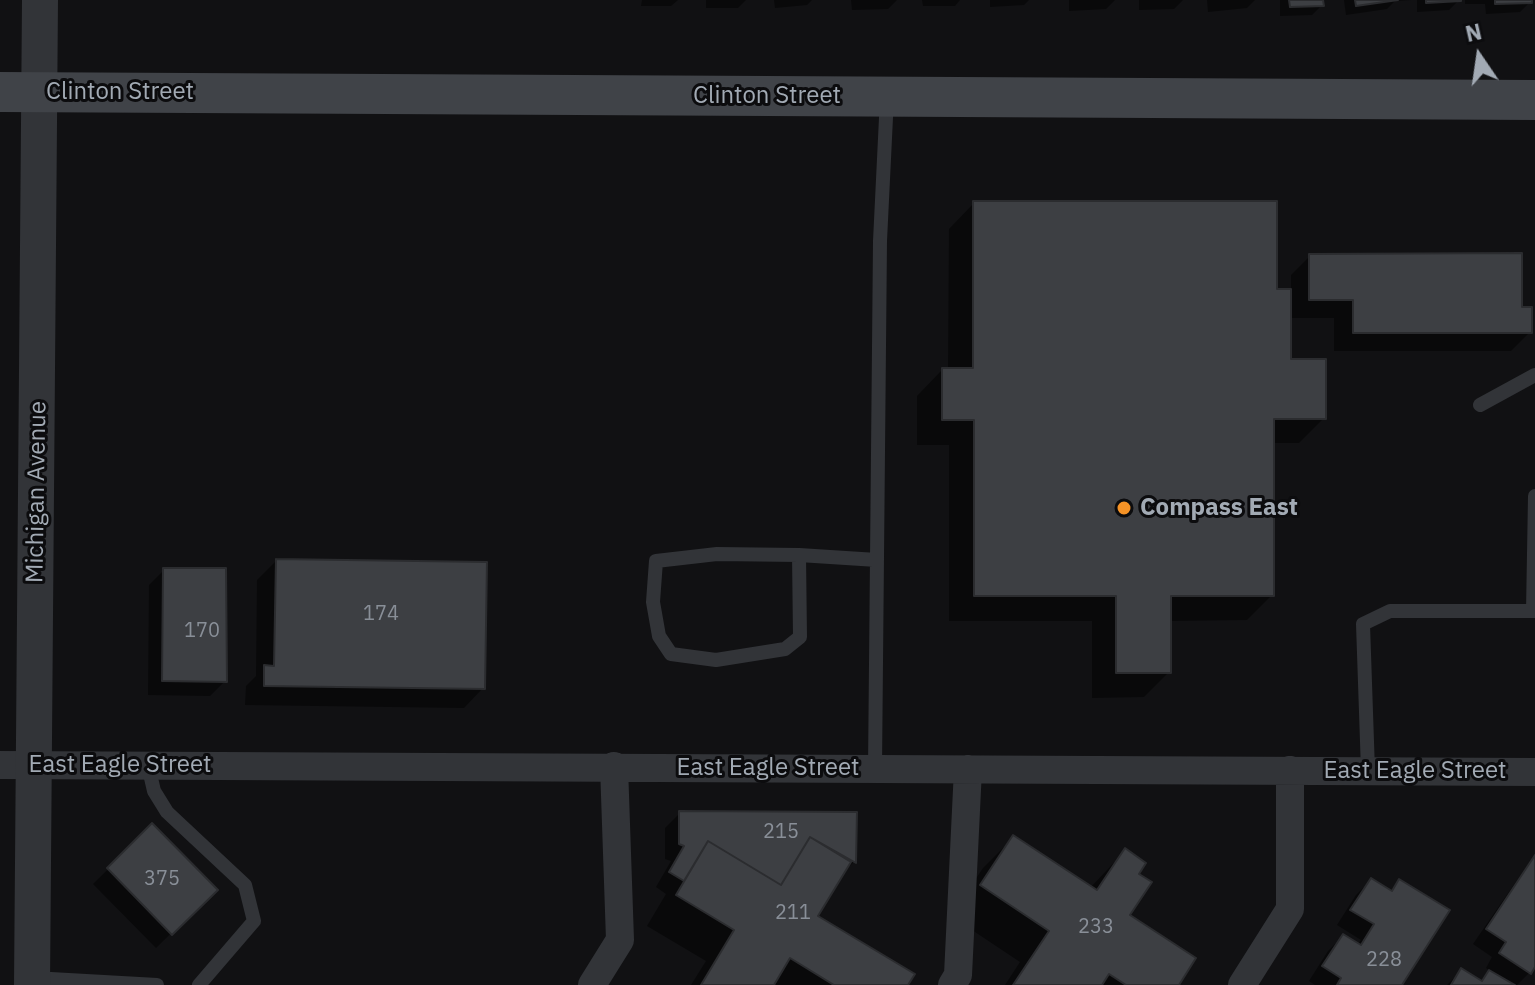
<!DOCTYPE html>
<html>
<head>
<meta charset="utf-8">
<style>
  body { margin:0 }
  #map { position:relative; width:1535px; height:985px; overflow:hidden; background:#111113; font-family:"IBM Plex Sans",sans-serif }
  canvas { display:block }
  .north { position:absolute; left:1439px; top:16px; width:80px; height:80px; -webkit-text-stroke:6px #0c0c0e; paint-order:stroke; rotate:347deg; font-size:22px; font-weight:700; line-height:32px; text-align:center; color:#a2aab4 }
  .north::after { content:''; display:block; margin:auto; width:28px; height:36px; background:#a2aab4; clip-path:polygon(50% 0,100% 100%,50% 72%,0 100%) }
</style>
</head>
<body>
<div id="map">
<canvas width="1535" height="985"></canvas>
<div class="north">N</div>
</div>
<script>
const context = document.querySelector('canvas').getContext('2d');
context.lineJoin = 'round';
function fillPath(path, color) { context.fillStyle = color; context.fill(path, 'evenodd'); }
const toPath = rows => new Path2D(rows.map(r => 'M' + r).join(''));
function strokePath(path, color, width, dash) { context.strokeStyle = color; context.lineWidth = width; context.lineCap = dash ? 'butt' : 'round'; context.setLineDash(dash || []); context.stroke(path); }
function write(font, color, halo, rows, align = 'center') {
  context.font = font + ' "IBM Plex Sans",sans-serif'; context.lineWidth = 6; context.setLineDash([]); context.textBaseline = 'middle'; context.strokeStyle = halo; context.fillStyle = color; for (const [text, x, y, turn = 0] of rows) {
    context.save(); context.translate(x, y); context.rotate((+turn || 0) * Math.PI / 180); context.textAlign = isNaN(turn) ? turn : align; if (halo) context.strokeText(text, 0, 0); context.fillText(text, 0, 0); context.restore();
  }
}
fillPath(toPath([
  [642,0,678,0,671,6,641,6],
  [706,0,746,0,738,8,706,8],
  [774,0,812,0,807,5,775,8],
  [851,0,897,0,888,9,852,10],
  [922,0,960,0,955,6,923,6],
  [990,0,1029,0,1024,5,990,7],
  [1069,0,1115,0,1106,9,1069,11],
  [1139,0,1183,0,1174,9,1139,10],
  [1207,0,1255,0,1247,8,1208,12],
  [1280,0,1321,0,1322,5,1312,15,1280,16],
  [1344,0,1411,0,1395,1,1387,9,1346,15],
  [1417,0,1459,0,1449,10,1417,12],
  [1465,0,1530,0,1530,2,1520,12,1486,14,1485,4,1465,4],
  [974,203,1275,291,1291,291,1291,275,1310,256,1520,309,1530,332,1511,351,1334,351,1334,318,1289,318,1289,361,1324,418,1299,443,1272,443,1272,595,1247,620,1169,621,1169,672,1144,697,1092,698,1092,621,949,621,949,445,917,445,917,396,942,370,948,370,949,229],
  [276,561,483,688,464,708,245,705,246,686,256,676,257,580],
  [164,570,225,681,210,696,148,695,149,585],
  [680,813,855,814,854,862,841,874,816,916,906,985,691,985,706,961,647,926,666,894,656,887,671,861,665,859,665,828],
  [152,826,215,890,156,948,93,884],
  [1013,838,1090,888,1125,851,1136,874,1127,916,1176,985,1005,985,1020,962,951,916,983,868],
  [1535,854,1535,963,1529,973,1517,985,1447,985,1461,971,1479,982,1490,971,1486,968,1492,957,1473,944],
  [1371,880,1389,892,1400,881,1400,985,1315,985,1309,981,1328,951,1343,936,1357,945,1361,940,1337,925,1356,895]
]), '#0007');
const building = toPath([
  [1289,0,1323,0,1324,6,1290,7,1289,0],
  [1355,0,1398,0,1356,6,1355,0],
  [1426,0,1461,0,1461,1,1426,3,1426,0],
  [1495,0,1532,0,1532,3,1495,4,1495,0],
  [973,201,1277,201,1277,289,1291,289,1291,359,1326,359,1326,419,1274,419,1274,596,1171,596,1171,673,1116,673,1116,596,974,596,974,420,942,420,942,368,973,368,973,201],
  [1522,253,1522,307,1532,307,1532,333,1353,333,1353,300,1309,300,1309,254,1522,253],
  [276,559,487,562,485,689,264,686,264,665,274,666,276,559],
  [163,568,226,568,227,682,162,681,163,568],
  [679,811,857,812,856,863,810,837,781,885,708,841,684,881,669,872,684,846,679,844,679,811],
  [152,823,218,890,172,935,107,868,152,823],
  [1013,835,1097,890,1125,848,1146,863,1139,874,1152,882,1130,915,1196,958,1179,985,1126,985,1109,974,1102,985,1013,985,1049,931,980,885,1013,835],
  [810,837,851,862,818,916,915,974,908,985,834,985,790,958,774,985,701,985,734,930,676,895,708,841,781,885,810,837],
  [1535,855,1535,967,1531,974,1499,953,1506,942,1486,929,1535,855],
  [1371,878,1392,891,1399,879,1450,910,1402,985,1337,985,1341,978,1322,966,1343,934,1361,945,1374,924,1350,910,1371,878],
  [1461,968,1482,981,1489,970,1515,985,1451,985,1461,968]
]);
fillPath(building, '#3d3f43');
strokePath(building, '#2b2c2f', 2);
strokePath(toPath([
  [1480,405,1535,375],
  [799,555,800,637,785,649,716,660,671,654,659,636,653,602,656,561,717,554,799,555,877,560],
  [1533,611,1535,496],
  [148,765,154,791,167,812,245,885,254,921,199,985],
  [875,768,880,241,887,97],
  [1368,771,1363,624,1390,611,1535,611],
  [33,978,157,985]
]), '#323438', 14);
strokePath(toPath([
  [0,765,1535,772],
  [592,985,620,940,614,766],
  [952,985,958,975,968,769],
  [1242,985,1290,909,1290,770]
]), '#323438', 28);
strokePath(toPath([
  [32,985,40,0]
]), '#323438', 36);
strokePath(toPath([
  [0,92,1535,100]
]), '#404348', 40);
for (const [x, y, r, color] of [
  [1124,508,8,"#f69326"]
]) { const dot = new Path2D(); dot.arc(x, y, r, 0, 2 * Math.PI); context.fillStyle = color; context.fill(dot); strokePath(dot, '#0c0c0e', 3); }
write('20px', '#898f98', null, [
  ["174",381,614],
  ["170",202,631],
  ["215",781,832],
  ["375",162,879],
  ["211",793,913],
  ["233",1096,927],
  ["228",1384,960]
]);
write('24px', '#a2aab4', '#0c0c0e', [
  ["Clinton Street",120,92],
  ["Clinton Street",767,96],
  ["Michigan Avenue",37,492,-89],
  ["East Eagle Street",120,765],
  ["East Eagle Street",768,768],
  ["East Eagle Street",1415,771]
]);
write('bold 24px', '#a2aab4', '#0c0c0e', [
  ["Compass East",1140,508]
], 'left');
</script>
</body>
</html>
